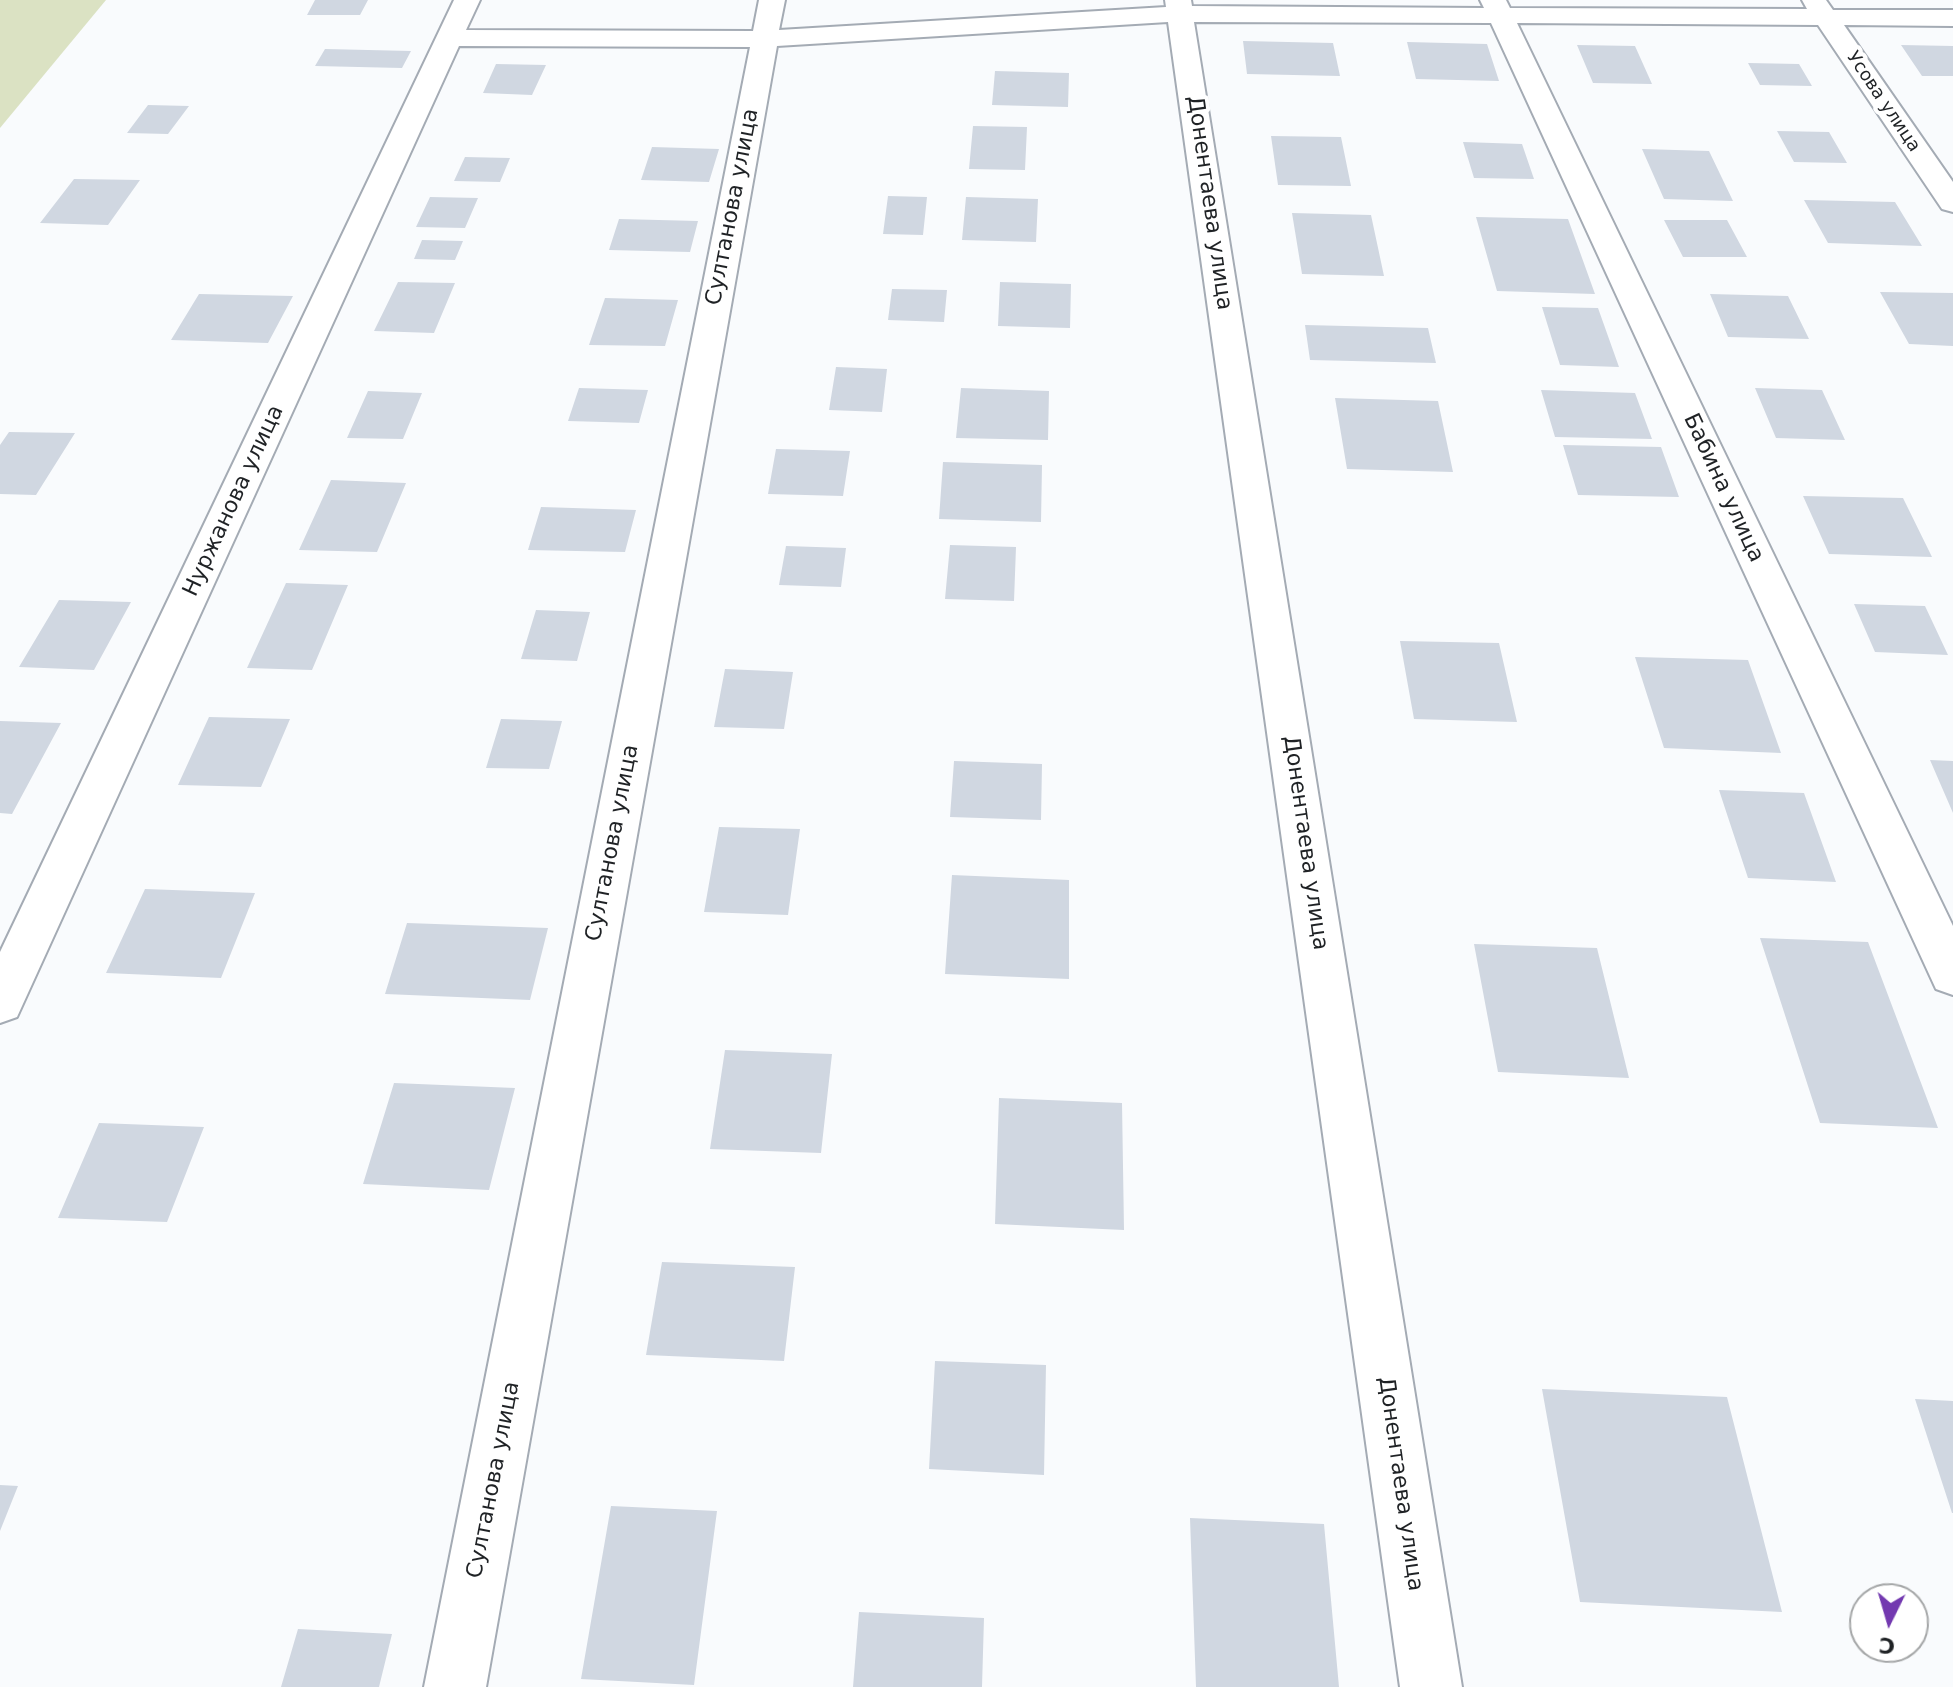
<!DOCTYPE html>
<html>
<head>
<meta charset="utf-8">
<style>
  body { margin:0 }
  #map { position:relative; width:1953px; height:1687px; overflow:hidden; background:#f9fbfd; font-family:"DejaVu Sans",sans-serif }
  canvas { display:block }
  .north { position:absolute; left:1849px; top:1583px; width:80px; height:80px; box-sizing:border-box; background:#fff; border:2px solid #a5a7a8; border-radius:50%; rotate:185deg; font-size:22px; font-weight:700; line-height:32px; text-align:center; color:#1f2225 }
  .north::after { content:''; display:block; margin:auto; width:28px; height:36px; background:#7339b0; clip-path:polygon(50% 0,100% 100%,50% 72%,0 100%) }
</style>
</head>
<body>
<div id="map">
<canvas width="1953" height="1687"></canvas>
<div class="north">С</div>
</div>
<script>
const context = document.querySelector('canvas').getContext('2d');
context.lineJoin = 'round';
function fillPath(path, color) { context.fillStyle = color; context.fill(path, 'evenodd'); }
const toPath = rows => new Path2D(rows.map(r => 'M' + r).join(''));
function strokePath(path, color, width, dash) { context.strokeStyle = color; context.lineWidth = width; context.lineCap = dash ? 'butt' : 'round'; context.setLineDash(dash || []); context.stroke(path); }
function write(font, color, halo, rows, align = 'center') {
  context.font = font + ' "DejaVu Sans",sans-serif'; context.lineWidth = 8; context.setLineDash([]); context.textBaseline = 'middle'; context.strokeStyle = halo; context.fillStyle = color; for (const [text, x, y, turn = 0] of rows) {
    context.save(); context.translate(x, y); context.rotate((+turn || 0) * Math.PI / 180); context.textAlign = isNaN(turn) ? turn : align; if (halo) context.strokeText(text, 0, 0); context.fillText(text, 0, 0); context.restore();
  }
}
fillPath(toPath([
  [0,0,106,0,0,128]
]), '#dbe2c3');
fillPath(toPath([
  [315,0,368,0,360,15,307,15],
  [1243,41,1333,43,1340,76,1247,74],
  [1407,42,1487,44,1499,81,1416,79],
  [1577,45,1635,46,1652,84,1593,83],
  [1901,45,1953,46,1953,76,1922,76],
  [325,49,411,51,402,68,315,66],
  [1748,63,1799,64,1812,86,1760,85],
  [496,64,546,65,532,95,483,93],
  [995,71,1069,73,1068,107,992,105],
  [148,105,189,106,168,134,127,133],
  [973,126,1027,127,1025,170,969,169],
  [1777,131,1829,132,1847,163,1794,162],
  [1271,136,1341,137,1351,186,1278,185],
  [1463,142,1522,144,1534,179,1474,178],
  [652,147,719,149,709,182,641,180],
  [1642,149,1709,151,1733,201,1664,199],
  [465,157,510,158,500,182,454,181],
  [74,179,140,180,108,225,40,223],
  [888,196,927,197,923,235,883,234],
  [430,197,478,198,465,228,416,227],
  [966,197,1038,199,1036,242,962,240],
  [1804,200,1895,202,1922,246,1828,243],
  [1292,213,1371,215,1384,276,1302,274],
  [1476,217,1568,219,1595,294,1497,291],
  [619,219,698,221,690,252,609,250],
  [1664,220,1727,220,1747,257,1683,257],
  [422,240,463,241,455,260,414,259],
  [398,282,455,283,434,333,374,331],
  [1000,282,1071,284,1070,328,998,326],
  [892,289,947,290,944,322,888,320],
  [1880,292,1953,293,1953,346,1909,344],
  [199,294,293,296,268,343,171,340],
  [1710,294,1788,296,1809,339,1728,337],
  [605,298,678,300,665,346,589,345],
  [1542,307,1598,308,1619,367,1560,365],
  [1305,325,1428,328,1436,363,1310,360],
  [836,367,887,369,882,412,829,410],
  [579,388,648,390,639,423,568,421],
  [961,388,1049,391,1048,440,956,438],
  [1755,388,1822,390,1845,440,1776,438],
  [1541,390,1635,393,1652,439,1555,437],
  [368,391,422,393,403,439,347,438],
  [1335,398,1438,401,1453,472,1347,469],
  [9,432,75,433,36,495,0,494,0,445],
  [1563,445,1661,447,1679,497,1578,495],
  [776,449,850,451,843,496,768,494],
  [943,462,1042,465,1041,522,939,519],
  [331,480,406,483,377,552,299,550],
  [1803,496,1903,498,1932,557,1829,554],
  [541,507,636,510,625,552,528,550],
  [950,545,1016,547,1014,601,945,599],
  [786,546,846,548,841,587,779,585],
  [286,583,348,585,312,670,247,668],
  [59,600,131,602,94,670,19,667],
  [1854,604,1925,606,1948,655,1875,652],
  [536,610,590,612,577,661,521,659],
  [1400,641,1499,643,1517,722,1414,719],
  [1635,657,1748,660,1781,753,1664,748],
  [725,669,793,672,784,729,714,727],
  [209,717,290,719,261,787,178,785],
  [501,719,562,721,549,769,486,768],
  [0,721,61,723,12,814,0,813],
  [1930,760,1953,761,1953,813],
  [954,761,1042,764,1041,820,950,817],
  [1719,790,1804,793,1836,882,1748,878],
  [719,827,800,829,788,915,704,912],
  [952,875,1069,880,1069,979,945,974],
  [145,889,255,893,221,978,106,973],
  [407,923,548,928,530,1000,385,994],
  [1760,938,1868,942,1938,1128,1820,1123],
  [1474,944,1597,948,1629,1078,1498,1072],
  [725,1050,832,1054,821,1153,710,1149],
  [394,1083,515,1088,489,1190,363,1184],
  [999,1098,1122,1103,1124,1230,995,1224],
  [99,1123,204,1127,167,1222,58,1218],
  [662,1262,795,1267,784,1361,646,1355],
  [935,1361,1046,1365,1044,1475,929,1469],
  [1542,1389,1727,1397,1782,1612,1580,1602],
  [1915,1399,1953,1401,1953,1513,1952,1513],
  [0,1485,18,1486,0,1531],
  [611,1506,717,1511,694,1685,581,1679],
  [1190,1518,1324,1524,1339,1687,1196,1687],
  [859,1612,984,1618,982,1687,853,1687],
  [298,1629,392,1634,379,1687,281,1687]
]), '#d0d7e1');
const street = toPath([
  [454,0,480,0,466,30,753,31,759,0,785,0,779,30,1166,7,1165,0,1191,0,1192,6,1484,8,1480,0,1506,0,1510,8,1807,9,1802,0,1826,0,1833,10,1953,10,1953,26,1844,25,1953,182,1953,212,1942,209,1818,25,1517,23,1953,926,1953,995,1936,989,1491,23,1194,22,1462,1687,1400,1687,1168,22,777,46,486,1687,424,1687,750,47,459,46,17,1017,0,1023,0,952,454,0]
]);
strokePath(street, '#a4abb4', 4);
fillPath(street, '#fff');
write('18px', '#1f2225', '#fff', [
  ["Усова улица",1883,102,56]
]);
write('22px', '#1f2225', '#fff', [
  ["Донентаева улица",1209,203,82],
  ["Султанова улица",733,207,-79],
  ["Бабина улица",1723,488,65],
  ["Нуржанова улица",234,501,-65],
  ["Султанова улица",613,843,-79],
  ["Донентаева улица",1305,843,82],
  ["Султанова улица",494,1480,-79],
  ["Донентаева улица",1400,1484,82]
]);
</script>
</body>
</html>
